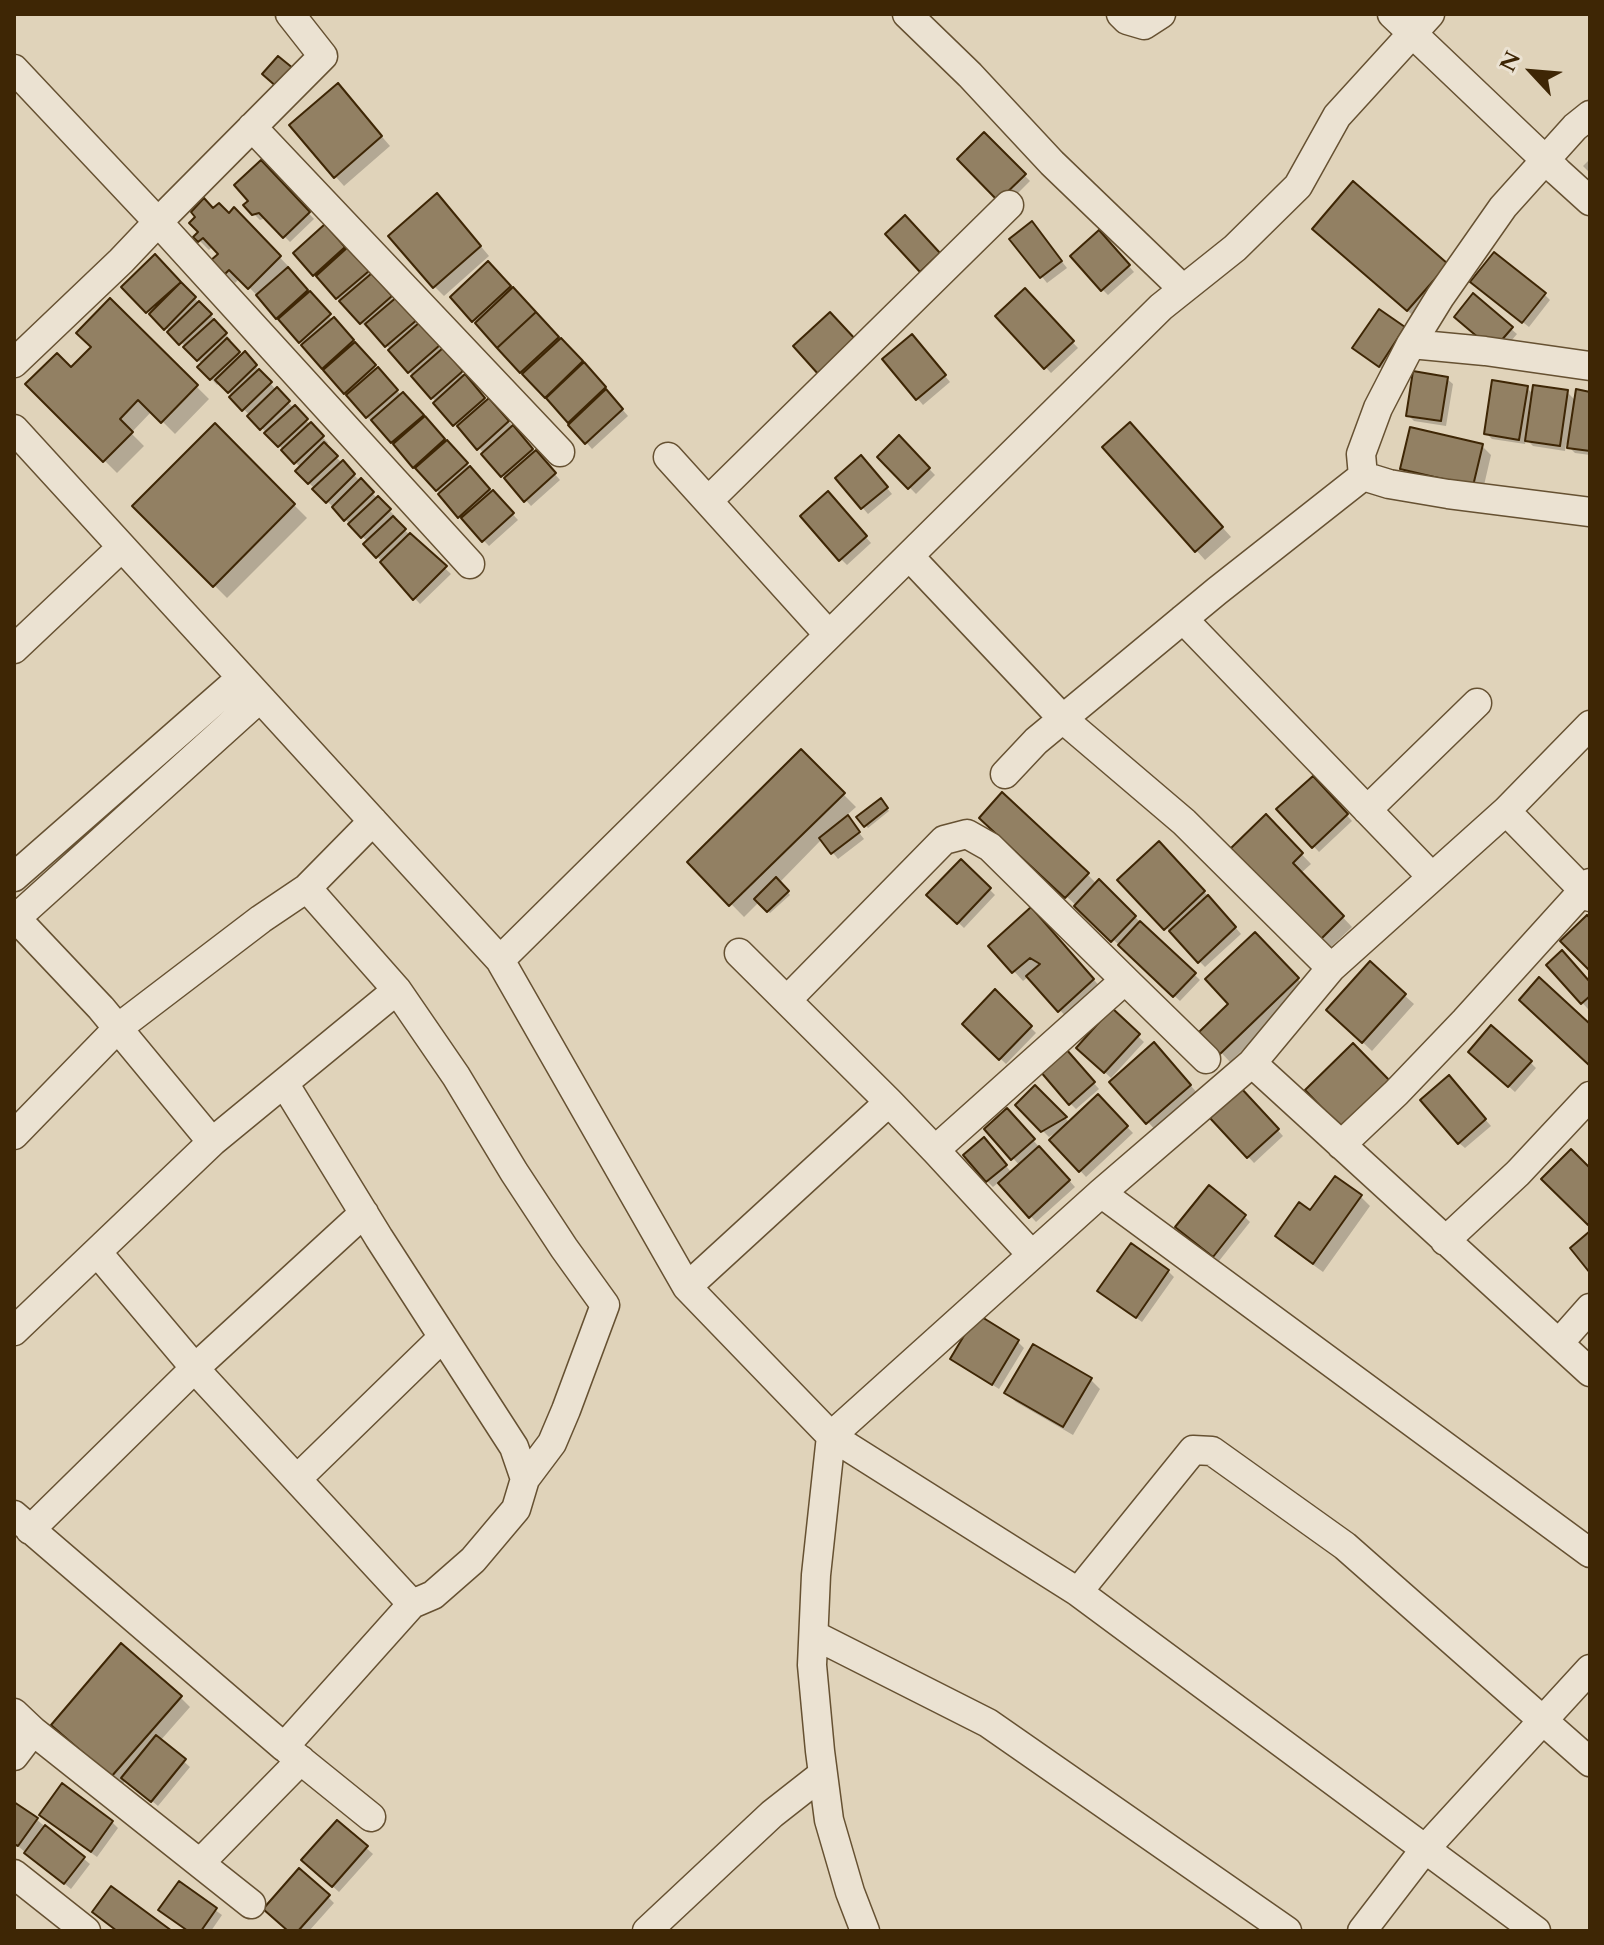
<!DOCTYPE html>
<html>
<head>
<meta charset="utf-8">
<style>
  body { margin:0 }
  #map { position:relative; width:1604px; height:1945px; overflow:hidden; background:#e0d3ba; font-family:Cardo,serif }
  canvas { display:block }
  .frame { position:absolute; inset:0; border:16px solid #3e2605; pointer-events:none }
  .north { position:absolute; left:1492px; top:32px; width:80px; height:80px; -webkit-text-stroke:6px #ebe2d2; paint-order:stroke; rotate:296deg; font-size:22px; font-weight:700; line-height:32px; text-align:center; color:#3e2605 }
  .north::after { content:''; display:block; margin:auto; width:28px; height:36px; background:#3e2605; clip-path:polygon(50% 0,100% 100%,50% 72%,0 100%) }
</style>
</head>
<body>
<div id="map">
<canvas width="1604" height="1945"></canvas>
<div class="frame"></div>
<div class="north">N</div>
</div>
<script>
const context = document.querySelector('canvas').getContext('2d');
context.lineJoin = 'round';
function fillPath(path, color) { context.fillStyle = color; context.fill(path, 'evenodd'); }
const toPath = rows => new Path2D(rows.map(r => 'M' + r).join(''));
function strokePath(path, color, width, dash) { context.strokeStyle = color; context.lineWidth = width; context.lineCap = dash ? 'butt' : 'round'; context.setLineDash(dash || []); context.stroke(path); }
fillPath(toPath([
  [347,96,390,146,344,186,335,176],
  [984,135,1030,181,1006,205],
  [1590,159,1590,173,1583,166],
  [261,162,314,219,290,242,266,218,260,220,246,206,251,201],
  [446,205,489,256,444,296,434,286],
  [214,210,243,219,289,267,287,269,377,370,402,396,409,400,518,520,489,546,460,516,375,421,373,423,367,417,284,323,240,278,235,283,213,261,220,254,213,246,209,250,196,237],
  [1037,230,1067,268,1047,283,1012,239],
  [330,233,347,252,354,256,395,301,397,299,487,402,495,406,560,480,531,506,462,429,460,430,455,424,370,326,367,328,314,275],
  [1324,238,1446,266,1417,319],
  [1105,239,1134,272,1108,295,1102,289],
  [155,256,216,321,214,322,231,340,228,342,242,357,250,360,276,390,328,443,325,446,396,517,393,519,451,574,420,604,366,544,368,542,297,471,301,468,250,416,220,382,217,385,200,367,202,364,187,348,124,287],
  [488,264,611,394,610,395,628,416,592,449,571,425,572,424,474,320],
  [1479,288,1544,294,1550,300,1529,327],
  [1025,291,1078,348,1051,373,998,316],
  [1473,296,1517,334,1500,354],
  [110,301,209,399,175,434,152,411,131,433,144,446,117,473,28,384,71,370,94,347],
  [1404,329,1410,335,1385,371,1361,354],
  [918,343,950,382,923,405,885,360],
  [1447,379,1453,384,1446,426,1414,421,1408,415],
  [1527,388,1534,395,1567,392,1576,401,1590,394,1590,455,1575,453,1566,444,1565,451,1533,446,1526,439,1525,444,1492,439,1486,433],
  [215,426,307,518,227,598,135,506],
  [1139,434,1231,537,1205,560,1196,550],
  [899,438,935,475,916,494,880,457],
  [1482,446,1491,455,1482,494,1412,478,1402,469],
  [867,464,892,494,868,514,837,478],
  [833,500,871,543,847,565,841,559],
  [801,752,856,807,846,816,864,839,838,859,822,839,779,883,790,895,770,913,759,902,744,917,690,862],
  [1313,778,1352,821,1319,852,1279,809],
  [881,801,889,811,868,828,859,818],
  [1266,817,1311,864,1301,873,1352,927,1330,948,1233,849],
  [991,827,1087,874,1097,884,1099,882,1200,980,1180,1001],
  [1158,844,1213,901,1241,934,1205,967,1120,881],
  [961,861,995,895,964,928,929,895],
  [1041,919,1102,989,1069,1020,1029,976,1023,981,991,946],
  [1255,934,1307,989,1230,1062,1202,1032,1231,1004],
  [1548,965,1590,984,1590,1007,1588,1009],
  [995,992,1036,1033,1006,1064,965,1024],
  [1404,995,1414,1004,1372,1051,1338,1019],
  [1112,1011,1144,1042,1111,1078,1079,1048],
  [1163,1054,1199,1095,1157,1132,1112,1082],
  [1476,1057,1530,1062,1536,1068,1515,1092],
  [1072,1058,1099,1089,1076,1109,1070,1103],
  [1454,1084,1491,1126,1465,1148,1459,1143],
  [1035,1088,1070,1123,1098,1097,1133,1133,1086,1177,1052,1140,1062,1129,1049,1137,1017,1105],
  [1241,1090,1283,1136,1254,1163,1212,1117],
  [1007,1111,1075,1187,1036,1222,999,1182,993,1187,987,1181,989,1146,1012,1173,1020,1166,1013,1158],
  [1335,1178,1361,1197,1370,1206,1323,1272,1287,1246,1277,1236,1311,1213],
  [1244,1216,1250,1222,1219,1261,1184,1232],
  [1168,1271,1174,1277,1142,1322,1106,1296],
  [978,1317,1018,1342,1024,1348,999,1389,959,1364],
  [1090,1379,1100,1389,1073,1435,1016,1402,1006,1393],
  [180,1697,190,1707,160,1741,190,1767,158,1806,126,1780,122,1785,63,1734],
  [14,1804,36,1819,90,1864,71,1889,14,1843],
  [47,1821,112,1822,118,1828,97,1857],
  [337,1822,373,1854,339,1892,310,1866],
  [179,1884,222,1915,211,1931,189,1931],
  [328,1897,334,1903,309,1931,290,1931]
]), '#0003');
const building = toPath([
  [278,56,294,69,278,88,262,74,278,56],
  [338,83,382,136,334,178,289,125,338,83],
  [984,132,1026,174,998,201,957,159,984,132],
  [261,160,310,212,283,238,259,213,252,215,243,205,248,201,234,185,261,160],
  [1353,181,1448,264,1407,311,1312,229,1353,181],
  [437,193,481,246,433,288,388,236,437,193],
  [204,198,213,208,219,203,229,213,234,207,281,256,248,289,229,270,224,275,210,261,218,254,203,238,198,242,193,237,198,232,189,223,195,217,191,212,204,198],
  [905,215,940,253,920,272,885,234,905,215],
  [1032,221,1062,261,1040,278,1009,239,1032,221],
  [325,224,345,247,313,276,293,253,325,224],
  [1099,230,1130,265,1101,291,1070,256,1099,230],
  [348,247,369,271,336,299,316,276,348,247],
  [1494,252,1546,293,1522,323,1470,282,1494,252],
  [155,254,181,282,146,313,121,287,155,254],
  [488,261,511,286,472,322,450,297,488,261],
  [288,267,308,290,276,319,256,295,288,267],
  [372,273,392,296,360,324,339,301,372,273],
  [181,282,196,297,164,330,149,314,181,282],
  [513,287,536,312,497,348,475,323,513,287],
  [1025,288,1074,341,1044,369,995,316,1025,288],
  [310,291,331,314,299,343,278,319,310,291],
  [1473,293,1513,327,1493,350,1454,317,1473,293],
  [398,296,418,319,385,347,365,324,398,296],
  [110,298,198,385,161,423,138,400,120,419,133,432,103,462,25,384,57,353,71,367,91,347,76,333,110,298],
  [199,301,212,314,179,345,167,332,199,301],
  [1379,309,1405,327,1379,367,1352,348,1379,309],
  [536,312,559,337,520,373,497,348,536,312],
  [830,312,857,341,819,375,793,346,830,312],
  [334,317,354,340,322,369,301,345,334,317],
  [214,319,227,333,197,361,183,347,214,319],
  [420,322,440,345,408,373,388,350,420,322],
  [912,334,946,375,916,400,882,359,912,334],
  [227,338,240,352,210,380,197,367,227,338],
  [561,338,583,361,545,398,522,374,561,338],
  [355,342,376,365,344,394,323,370,355,342],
  [443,348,463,371,431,399,411,376,443,348],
  [245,351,257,365,228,393,215,380,245,351],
  [584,362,606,387,568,423,546,398,584,362],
  [378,367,398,390,366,418,346,395,378,367],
  [259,369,272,382,242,411,229,397,259,369],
  [1413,371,1448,377,1441,421,1406,416,1413,371],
  [465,374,485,398,453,426,433,403,465,374],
  [1492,380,1528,386,1519,440,1484,434,1492,380],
  [1533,385,1568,390,1560,446,1525,441,1533,385],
  [277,387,290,401,260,430,247,416,277,387],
  [606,389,623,409,585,444,568,425,606,389],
  [1576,389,1590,392,1590,451,1567,448,1576,389],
  [403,392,424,415,391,443,371,420,403,392],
  [489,398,509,421,477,450,457,426,489,398],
  [295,405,308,419,278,447,264,433,295,405],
  [425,416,445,439,413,468,393,444,425,416],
  [311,422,324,436,294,464,281,450,311,422],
  [1130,422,1223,527,1195,552,1102,447,1130,422],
  [215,423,295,504,213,587,132,506,215,423],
  [513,425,533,449,501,477,481,454,513,425],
  [1410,427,1483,444,1473,486,1400,469,1410,427],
  [899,435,930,468,908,489,877,457,899,435],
  [447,440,468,463,436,491,415,468,447,440],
  [324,442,338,456,308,484,295,471,324,442],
  [536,450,556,473,524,502,504,478,536,450],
  [861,455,888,487,861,509,835,478,861,455],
  [343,460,355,474,326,503,312,489,343,460],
  [470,466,490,489,458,518,438,494,470,466],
  [361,478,374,492,344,521,332,507,361,478],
  [493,490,514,513,482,542,461,518,493,490],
  [828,491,867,536,839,561,800,516,828,491],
  [378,496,391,509,361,538,348,524,378,496],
  [393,516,406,529,376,558,363,544,393,516],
  [410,533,447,566,413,600,380,562,410,533],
  [801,749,845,793,729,906,687,862,801,749],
  [1313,776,1348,814,1312,848,1276,809,1313,776],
  [1002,792,1089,873,1065,898,979,818,1002,792],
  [881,798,888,808,864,827,856,817,881,798],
  [1266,814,1303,853,1293,863,1344,916,1319,941,1230,849,1266,814],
  [848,815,860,832,831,854,819,838,848,815],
  [1159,841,1205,891,1164,930,1117,880,1159,841],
  [961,859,991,888,957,924,926,895,961,859],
  [776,877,789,891,767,912,754,899,776,877],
  [1099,879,1136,916,1111,942,1074,906,1099,879],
  [1208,895,1236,927,1198,963,1169,931,1208,895],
  [1031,907,1094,979,1058,1012,1026,976,1040,964,1030,958,1012,973,988,946,1031,907],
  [1587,915,1590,918,1590,971,1560,941,1587,915],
  [1140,921,1196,973,1173,997,1118,945,1140,921],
  [1255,932,1299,978,1220,1054,1199,1032,1228,1004,1205,979,1255,932],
  [1562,950,1590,982,1590,996,1581,1004,1546,965,1562,950],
  [1370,961,1406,994,1362,1043,1326,1010,1370,961],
  [1539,977,1590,1024,1590,1066,1519,1000,1539,977],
  [995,989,1032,1026,999,1060,962,1024,995,989],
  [1112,1008,1140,1034,1104,1073,1076,1048,1112,1008],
  [1491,1025,1532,1061,1508,1087,1468,1052,1491,1025],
  [1154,1042,1191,1085,1146,1124,1109,1082,1154,1042],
  [1353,1043,1392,1083,1343,1130,1305,1090,1353,1043],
  [1066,1049,1095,1082,1069,1105,1040,1071,1066,1049],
  [1449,1075,1486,1119,1458,1144,1420,1100,1449,1075],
  [1035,1085,1067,1117,1041,1132,1015,1105,1035,1085],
  [1241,1088,1279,1129,1247,1158,1209,1117,1241,1088],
  [1098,1094,1128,1126,1079,1172,1049,1140,1098,1094],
  [1007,1108,1035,1139,1011,1160,984,1129,1007,1108],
  [984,1137,1007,1165,986,1182,963,1155,984,1137],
  [1039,1146,1070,1180,1029,1218,998,1183,1039,1146],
  [1571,1149,1590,1168,1590,1222,1588,1225,1541,1179,1571,1149],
  [1335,1176,1362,1195,1313,1264,1275,1236,1299,1202,1310,1210,1335,1176],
  [1209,1185,1246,1215,1213,1257,1175,1227,1209,1185],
  [1590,1231,1590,1273,1570,1248,1590,1231],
  [1131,1243,1169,1270,1136,1318,1097,1291,1131,1243],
  [977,1314,1019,1340,992,1385,950,1359,977,1314],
  [1033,1344,1092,1378,1063,1427,1004,1393,1033,1344],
  [121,1643,182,1696,111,1777,51,1725,121,1643],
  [156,1735,186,1759,151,1802,121,1778,156,1735],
  [62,1783,113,1821,91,1852,39,1815,62,1783],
  [14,1802,38,1818,18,1846,14,1844,14,1802],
  [337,1820,368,1846,332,1887,301,1860,337,1820],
  [45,1825,85,1857,64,1884,24,1853,45,1825],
  [299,1868,330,1895,298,1931,288,1931,263,1909,299,1868],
  [179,1881,217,1908,201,1931,188,1931,158,1910,179,1881],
  [111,1886,172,1931,117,1931,92,1912,111,1886]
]);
fillPath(building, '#928063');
strokePath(building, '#3e2605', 2);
const minor = toPath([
  [907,14,970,75,1052,163,1183,289],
  [1121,14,1127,20,1144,25,1161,14],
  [1392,14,1558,172,1590,201],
  [14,69,158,222,470,564],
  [1590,115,1575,127,1503,207,1440,297,1411,344,1378,408,1361,454,1363,476,1389,484,1448,494,1590,512],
  [252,127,560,452],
  [1411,344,1485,351,1590,366],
  [14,363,121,261,158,222,323,56,290,14],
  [14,429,500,960,687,1287,831,1436,1078,1592,1536,1931],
  [668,457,829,635],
  [708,501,1009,205],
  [909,556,1063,719,1184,822,1331,968],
  [1183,619,1432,877],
  [14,649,122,547],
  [1005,774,1036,741,1217,591,1363,476],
  [1367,810,1477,703],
  [1506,811,1590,897],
  [14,877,241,678],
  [307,888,397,990,456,1076,514,1172,564,1248,605,1305,566,1410,552,1443,525,1479],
  [14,916,101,1008,212,1142,397,990],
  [14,920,260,698],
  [739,953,889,1102,935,1150,1125,980,1206,1059],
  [500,960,1161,307,1235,248,1298,186,1337,116,1430,14],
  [787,1000,944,840,967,834,990,847,1125,980],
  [1252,1063,1590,1372],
  [14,1135,118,1028,261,919,307,888,373,821],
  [1341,1145,1396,1093,1465,1021,1590,883],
  [935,1150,1032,1255],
  [1101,1193,1590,1553],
  [1445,1241,1518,1173,1590,1096],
  [97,1252,205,1380,412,1604,433,1595,473,1560,516,1509,525,1479,514,1447,379,1238,284,1083],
  [687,1287,889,1102],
  [14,1331,212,1142],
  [1559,1343,1590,1308],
  [297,1479,443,1337],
  [14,1515,284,1747,412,1604],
  [30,1530,195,1368,364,1213],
  [1078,1592,1193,1450,1212,1451,1345,1546,1590,1762],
  [814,1635,988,1723,1287,1931],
  [14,1713,33,1731,251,1904],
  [288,1750,371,1817],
  [14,1756,33,1731],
  [200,1863,301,1760],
  [14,1874,86,1931],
  [647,1931,772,1814,823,1774],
  [865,1931,850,1892,829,1820,820,1751,812,1665,816,1575,831,1436,1101,1193,1252,1063,1331,968,1506,811,1590,725],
  [1362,1931,1425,1849,1590,1669]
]);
strokePath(minor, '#665132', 31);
strokePath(minor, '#ebe2d2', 28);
</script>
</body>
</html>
